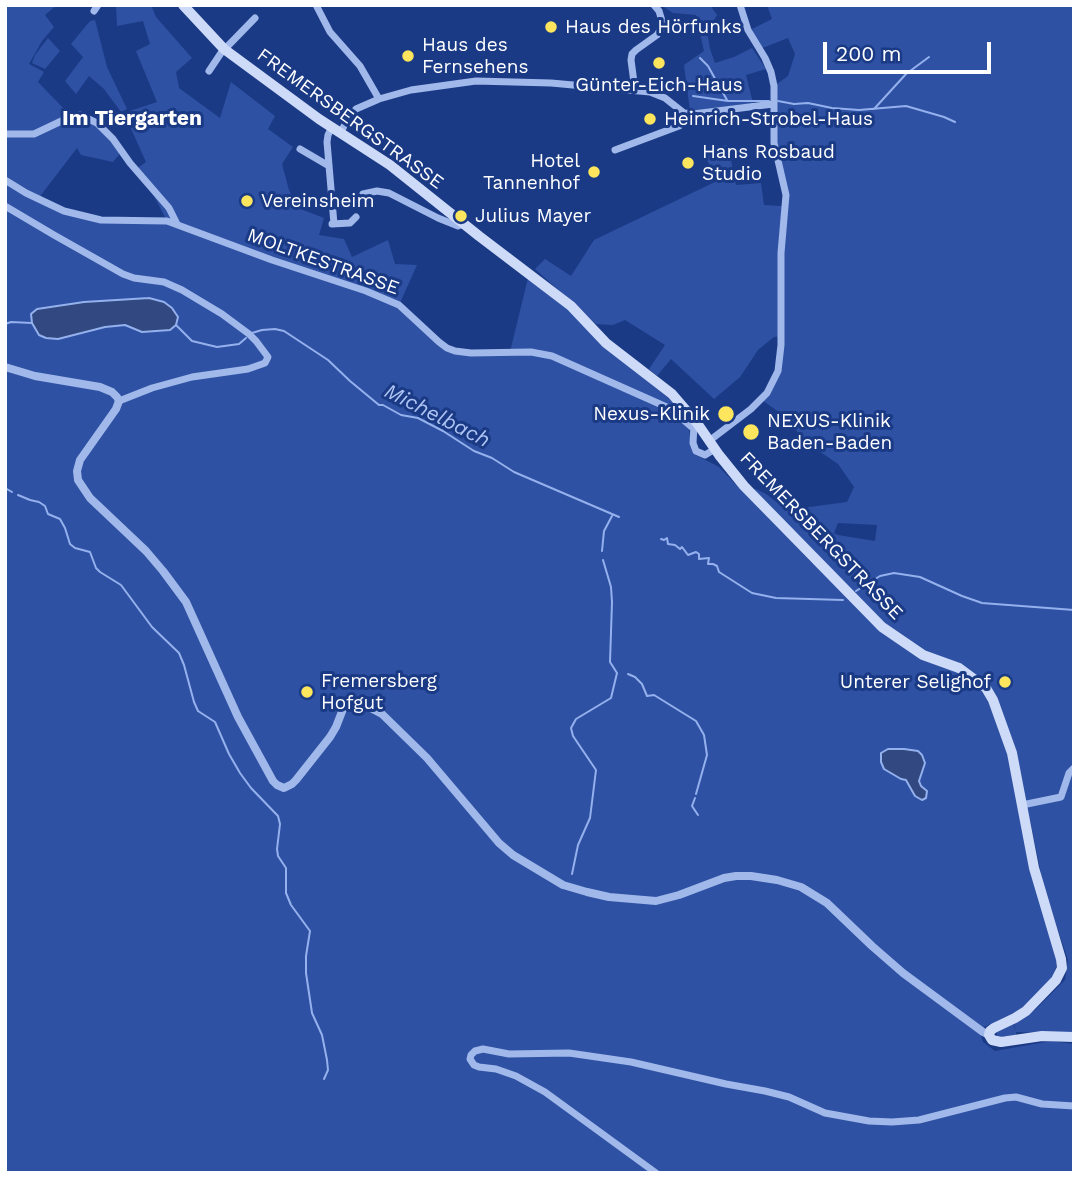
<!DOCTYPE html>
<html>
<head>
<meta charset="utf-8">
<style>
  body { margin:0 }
  #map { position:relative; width:1079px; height:1178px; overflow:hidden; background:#1b3a85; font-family:"Work Sans",sans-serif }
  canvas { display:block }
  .frame { position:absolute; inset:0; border:7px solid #fff; pointer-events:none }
  .scale { position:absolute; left:823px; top:42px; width:168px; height:32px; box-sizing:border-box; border:4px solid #fff; border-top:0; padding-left:9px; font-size:21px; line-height:24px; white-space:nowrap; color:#fff; -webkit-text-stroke:5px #1b3a85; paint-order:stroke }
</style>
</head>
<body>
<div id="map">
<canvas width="1079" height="1178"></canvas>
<div class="frame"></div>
<div class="scale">200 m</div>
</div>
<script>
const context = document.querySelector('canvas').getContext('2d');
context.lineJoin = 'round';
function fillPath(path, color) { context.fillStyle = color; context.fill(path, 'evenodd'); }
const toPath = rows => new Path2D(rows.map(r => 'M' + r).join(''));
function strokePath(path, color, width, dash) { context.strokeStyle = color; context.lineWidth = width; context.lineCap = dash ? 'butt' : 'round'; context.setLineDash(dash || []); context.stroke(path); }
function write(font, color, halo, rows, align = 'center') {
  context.font = font + ' "Work Sans",sans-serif'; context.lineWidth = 6; context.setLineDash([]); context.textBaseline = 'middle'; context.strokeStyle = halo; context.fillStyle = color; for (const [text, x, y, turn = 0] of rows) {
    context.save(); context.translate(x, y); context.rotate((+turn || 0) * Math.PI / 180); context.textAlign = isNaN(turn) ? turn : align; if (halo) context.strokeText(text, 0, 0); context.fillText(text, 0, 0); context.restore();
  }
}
fillPath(toPath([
  [5,5,57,5,45,15,54,27,42,41,29,64,44,72,38,82,71,116,97,123,122,151,113,162,81,155,77,148,38,199,85,216,167,221,144,177,136,169,146,162,124,113,157,102,136,51,150,44,143,21,117,26,116,5,151,5,156,17,192,58,176,72,179,88,220,118,231,82,275,116,268,129,293,147,282,164,289,190,298,208,324,218,319,235,344,239,352,257,388,240,395,264,417,265,399,305,455,351,510,352,528,278,580,319,602,344,683,410,679,419,689,428,691,446,696,455,719,467,812,563,824,561,751,493,756,489,766,494,787,510,847,502,854,487,838,464,806,442,783,415,762,400,778,371,781,336,774,337,758,350,740,377,714,399,671,359,657,376,649,369,665,345,625,320,613,325,596,324,535,269,545,259,571,276,594,240,717,181,701,147,728,145,736,185,761,183,764,205,782,206,786,202,776,154,774,86,788,76,795,54,788,38,760,49,752,29,772,19,767,5,1074,5,1074,1034,1016,1032,1016,1035,999,1037,997,1036,997,1031,1013,1023,1016,1031,1014,1023,1035,1010,1065,980,1068,960,1044,889,1030,819,1022,817,1057,960,1056,967,1053,976,1028,1003,1017,1012,982,1028,981,1035,983,1042,995,1051,1051,1041,1074,1044,1074,1173,5,1173],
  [149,298,164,302,142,332,125,325,105,327,58,339,61,306,84,302],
  [838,523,877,525,875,541,838,535,834,533],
  [661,5,710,5,717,15,707,31,710,49,715,63,734,57,752,48,766,69,746,75,753,103,690,111,684,65,704,51,696,15,673,13],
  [95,20,107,67,127,109,121,112,104,89,89,76,76,94,65,81,83,57,71,44,90,21],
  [48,38,60,51,45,69,32,63,35,55]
]), '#2e51a3');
const water = toPath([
  [149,298,164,302,172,308,178,317,176,325,170,330,142,332,125,325,105,327,58,339,46,338,39,335,32,323,31,314,37,309,84,302,149,298],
  [888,749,904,749,918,751,922,755,925,763,919,781,921,786,927,791,926,798,922,800,915,796,906,780,901,779,884,769,881,762,881,753,888,749]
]);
fillPath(water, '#314880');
strokePath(water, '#94b1ed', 2);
strokePath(toPath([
  [700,58,708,66,727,100],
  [693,96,728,101,769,101],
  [778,101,794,104,808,103,832,108,859,110,906,106,944,117,955,122],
  [874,109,906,74,929,57],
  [5,324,11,322,32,323],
  [176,325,192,341,217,347,239,344,246,338],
  [252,333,262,330,275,329,284,331,328,360,350,381,379,405,383,405,401,415,418,418,443,431,474,451,492,458,514,472,619,517],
  [5,488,12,492],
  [18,495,30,500,39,502,45,506,48,514,60,519,65,528,70,544,75,548,90,552,96,568,100,572,121,585,152,627,179,653,184,665,194,702,198,711,215,722,229,754,240,773,251,788,278,816,280,824,277,849,278,856,286,868,286,893,291,905,310,931,306,956,306,973,312,1013,322,1035,327,1060,328,1070,324,1079],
  [661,539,664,540,667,538,668,544,675,545,680,549,682,547,688,555,696,552,699,554,699,559,709,558,708,564,713,564,717,566,719,572,752,593,776,598,843,600],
  [602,551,604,531,612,516],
  [856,591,880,576,894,573,920,577,962,596,982,603,1074,610],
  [628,674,635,677,642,684,647,696,654,695,696,721,704,735,707,755,696,794],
  [695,798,692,806,698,815],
  [572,874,578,845,590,818,596,770,573,736,571,728,576,719,611,698,617,673,610,662,612,602,611,587,603,560]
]), '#94b1ed', 2);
strokePath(toPath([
  [316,5,330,32,360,66,379,99],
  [94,11,98,5],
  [209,71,221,53,255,18],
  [635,90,631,60,632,54,636,50,657,35,661,29,662,21,659,11,654,5],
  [332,127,328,135,327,142,334,224],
  [340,133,350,116,356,109,379,99,411,90,476,81,551,83,650,92,665,98,684,113,693,114,773,104],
  [5,134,34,134,72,116,80,115,97,123,113,139,130,163,169,208,177,224],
  [300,149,329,166],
  [615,150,679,126,682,124,684,113],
  [5,180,26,193,64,211,101,220,167,221,272,260,366,291,399,305,439,342,447,348,455,351,471,353,531,352,552,356,671,409,693,428],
  [363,194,377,191,389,193,438,218,458,226,463,224],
  [5,206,54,235,123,274,134,278,164,282,182,290,222,314,249,334,256,341,268,357,265,363,248,369,192,377,152,388,119,401],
  [332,224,350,223,356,217],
  [694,426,693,443,696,451,705,455,715,449],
  [709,441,751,409,767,393,778,371,781,345,781,253,786,195,774,143,774,86,771,72,765,58,748,30,740,5],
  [1022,805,1061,797,1069,773,1074,768],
  [656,1173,545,1092,516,1076,496,1069,479,1067,474,1065,470,1059,471,1055,475,1051,483,1049,509,1054,569,1053,631,1062,726,1084,765,1091,789,1097,825,1113,869,1121,892,1122,919,1120,1005,1098,1016,1097,1042,1104,1074,1106]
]), '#a1b8eb', 7);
strokePath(toPath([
  [5,367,35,376,100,387,112,392,117,397,119,401,116,409,80,460,77,471,78,480,90,498,146,551,163,571,186,602,238,717,273,781,277,785,284,788,292,784,296,780,330,737,336,727,343,709,346,705,356,703,367,706,382,714,427,758,499,843,513,855,563,885,587,892,609,897,656,901,679,895,724,878,736,876,751,876,777,880,801,887,827,903,872,946,903,973,983,1032,989,1035]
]), '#a1b8eb', 8);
strokePath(toPath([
  [183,5,224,49,319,119,390,165,479,236,571,306,606,343,672,394,697,423,719,455,744,486,882,627,923,655,959,668,986,688,993,700,1012,753,1034,868,1061,959,1062,968,1056,980,1026,1011,1015,1018,994,1028,990,1031,989,1035,992,1040,1001,1042,1042,1036,1074,1037]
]), '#cddaf8', 10);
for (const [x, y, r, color] of [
  [551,27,7,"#fde65e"],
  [408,56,7,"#fde65e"],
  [659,63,7,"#fde65e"],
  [650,119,7,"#fde65e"],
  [688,163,7,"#fde65e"],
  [594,172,7,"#fde65e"],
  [247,201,7,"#fde65e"],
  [461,216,7,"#fde65e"],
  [726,414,9,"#fde65e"],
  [751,432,9,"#fde65e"],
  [1005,682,7,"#fde65e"],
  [307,692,7,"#fde65e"]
]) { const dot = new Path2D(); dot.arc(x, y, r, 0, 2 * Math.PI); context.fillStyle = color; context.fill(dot); strokePath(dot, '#1b3a85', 2.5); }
write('19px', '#fff', '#1b3a85', [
  ["Haus des Hörfunks",565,27],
  ["Haus des",422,45],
  ["Fernsehens",422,67],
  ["Günter-Eich-Haus",659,85,"center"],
  ["Heinrich-Strobel-Haus",664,119],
  ["Hans Rosbaud",702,152],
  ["Studio",702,174],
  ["Hotel",580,161,"right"],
  ["Tannenhof",580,183,"right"],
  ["Vereinsheim",261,201],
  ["Julius Mayer",475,216],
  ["Nexus-Klinik",710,414,"right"],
  ["NEXUS-Klinik",767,421],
  ["Baden-Baden",767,443],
  ["Fremersberg",321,681],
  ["Hofgut",321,703],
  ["Unterer Selighof",991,682,"right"]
], 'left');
write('19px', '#fff', '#1b3a85', [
  ["FREMERSBERGSTRASSE",350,119,36],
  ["MOLTKESTRASSE",323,262,20],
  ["FREMERSBERGSTRASSE",821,536,46]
]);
write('bold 21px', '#fff', '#1b3a85', [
  ["Im Tiergarten",132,119]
]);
write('italic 21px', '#adc3f3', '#1b3a85', [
  ["Michelbach",437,416,27]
]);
</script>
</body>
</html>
